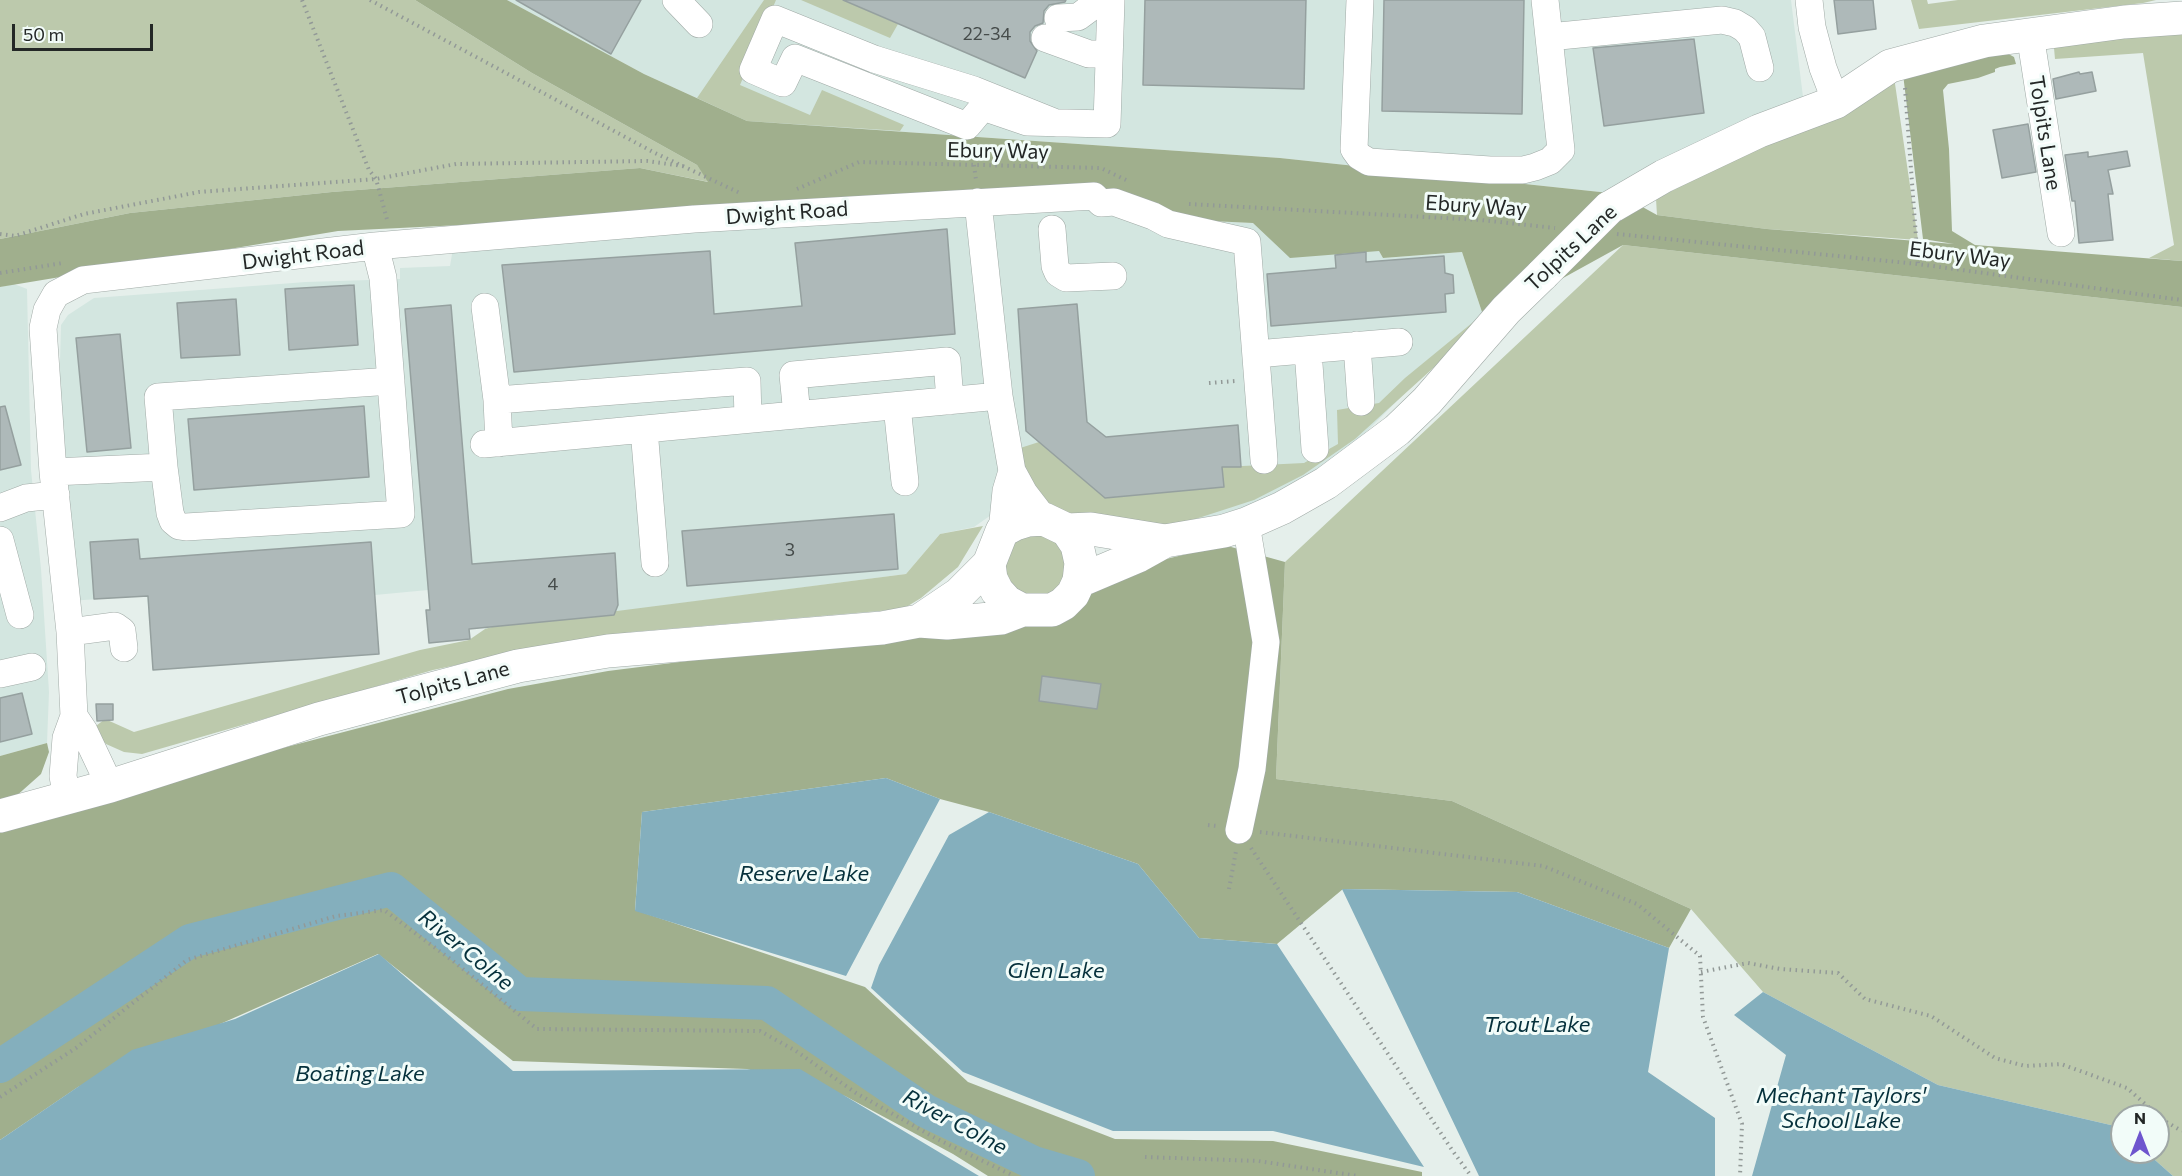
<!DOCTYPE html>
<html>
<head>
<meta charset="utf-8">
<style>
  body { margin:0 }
  #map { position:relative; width:2182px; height:1176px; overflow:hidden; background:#e5efeb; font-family:Commissioner,sans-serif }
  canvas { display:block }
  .north { position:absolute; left:2110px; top:1104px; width:60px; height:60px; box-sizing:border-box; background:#f2fcf9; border:2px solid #9fa7a5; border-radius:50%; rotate:0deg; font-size:16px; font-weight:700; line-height:24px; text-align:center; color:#232726 }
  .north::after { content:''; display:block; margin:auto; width:21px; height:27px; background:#6e55ce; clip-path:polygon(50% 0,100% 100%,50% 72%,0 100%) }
  .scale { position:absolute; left:12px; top:24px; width:141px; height:27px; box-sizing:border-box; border:3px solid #232726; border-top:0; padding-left:8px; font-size:18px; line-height:21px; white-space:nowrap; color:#232726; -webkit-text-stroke:4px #f2fcf9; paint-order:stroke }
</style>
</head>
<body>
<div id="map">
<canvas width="2182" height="1176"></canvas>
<div class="north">N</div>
<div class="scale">50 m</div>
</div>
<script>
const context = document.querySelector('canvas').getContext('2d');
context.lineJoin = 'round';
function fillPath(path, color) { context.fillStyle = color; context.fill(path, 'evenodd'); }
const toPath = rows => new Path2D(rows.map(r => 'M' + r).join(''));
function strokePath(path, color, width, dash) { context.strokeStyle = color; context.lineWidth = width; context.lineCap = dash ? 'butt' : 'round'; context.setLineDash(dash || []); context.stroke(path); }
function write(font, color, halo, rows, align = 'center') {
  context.font = font + ' Commissioner,sans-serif'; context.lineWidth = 6; context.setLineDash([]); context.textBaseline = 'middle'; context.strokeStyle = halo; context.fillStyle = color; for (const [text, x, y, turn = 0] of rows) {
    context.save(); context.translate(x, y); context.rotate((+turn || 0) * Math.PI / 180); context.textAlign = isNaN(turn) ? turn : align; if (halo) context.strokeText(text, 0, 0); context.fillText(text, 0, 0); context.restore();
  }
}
fillPath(toPath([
  [507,0,1791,0,1803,97,1619,194,1280,158,747,121,644,74],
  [979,194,1189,220,1253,223,1379,251,1383,258,1462,252,1485,321,1444,354,1341,457,1254,504,1191,523,1088,520,1011,501,974,527,940,534,906,574,485,629,481,585,375,595,375,601,149,618,147,596,68,601,58,436,61,325,68,315,94,298,306,282,400,279,400,268,450,266,457,225,728,211],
  [14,284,27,289,31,470,41,569,49,692,47,743,0,756,0,287]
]), '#d3e6e0');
fillPath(toPath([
  [0,0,415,0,532,73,697,165,709,182,640,168,332,192,130,213,0,239],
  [764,0,776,0,740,85,810,115,822,90,904,125,900,131,747,121,697,98],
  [801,0,843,0,898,24,890,38],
  [1911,0,1927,0,1928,4,1958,0,2156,0,2143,3,1919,29],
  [2182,29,2182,261,2149,258,2174,245,2143,53,2055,59,2054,48,2062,45],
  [1894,77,1918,240,1767,229,1657,215,1656,199],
  [1623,245,2182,307,2182,1176,2173,1176,2146,1152,2158,1152,2158,1116,2122,1116,2122,1132,2115,1126,1938,1085,1763,992,1691,909,1452,801,1276,779,1285,562],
  [1483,314,1485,321,1355,439,1303,475,1254,500,1180,524,1151,525,1086,519,1052,506,1035,495,1014,450,1039,442,1105,498,1223,487,1222,467,1304,463,1338,444,1337,410,1379,403,1405,378],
  [983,526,958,567,921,598,903,609,631,632,503,655,433,670,142,754,124,752,106,744,92,729,105,719,134,732,420,650,469,640,485,629,492,627,906,574,940,534],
  [1038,533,1059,542,1070,562,1057,593,1027,599,1004,577,1004,556,1017,539]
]), '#bcc9ac');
fillPath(toPath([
  [415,0,507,0,644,74,747,121,1280,158,1619,194,1657,215,1767,229,1954,244,1923,239,1903,74,2003,51,2014,57,2016,64,2000,67,1995,69,1995,72,1978,78,1948,84,1943,90,1949,149,1952,231,1975,245,2182,261,2182,307,1623,245,1485,321,1462,252,1383,258,1379,251,1290,258,1253,223,1189,220,1116,193,338,231,0,287,0,239,130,213,332,192,640,168,708,182,697,165,532,73],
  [1224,545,1285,562,1276,779,1452,801,1691,909,1669,948,1517,892,1343,889,1277,944,1199,938,1138,864,989,812,940,799,886,778,642,812,635,910,865,987,968,1082,1115,1139,1273,1141,1422,1172,1422,1176,988,1176,953,1154,845,1096,747,1069,513,1061,378,954,78,1087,0,1140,0,822,508,689,608,671,1006,621,1129,568],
  [47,743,49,752,41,774,14,798,0,802,0,756]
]), '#a0af8d');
fillPath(toPath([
  [886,778,940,799,846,976,635,911,642,812],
  [989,812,1138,864,1199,938,1277,944,1424,1167,1273,1131,1113,1131,963,1072,871,988,879,965,949,835],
  [1342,889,1517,892,1669,948,1648,1072,1715,1118,1715,1176,1479,1176],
  [379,954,513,1071,800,1069,979,1176,0,1176,0,1140,132,1050,235,1019],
  [1763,992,1938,1085,2115,1126,2122,1132,2122,1152,2146,1152,2173,1176,1752,1176,1786,1055,1734,1015]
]), '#84afbd');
strokePath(toPath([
  [0,1066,190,941,391,889,520,994,767,1003,926,1111,1034,1163,1078,1176]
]), '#84afbd', 34);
const building = toPath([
  [516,0,641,0,611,54,516,0],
  [843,0,1066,0,1065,2,1049,5,1044,11,1043,23,1035,26,1030,32,1030,41,1037,51,1025,78,843,0],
  [1145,0,1306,0,1304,89,1143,85,1145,0],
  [1384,0,1524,0,1522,114,1382,111,1384,0],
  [1834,0,1873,0,1876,29,1838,34,1834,0],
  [1694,39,1704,113,1604,126,1593,48,1694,39],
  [2079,72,2080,74,2092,72,2096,91,2056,99,2053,79,2079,72],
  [2028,124,2036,172,2002,178,1993,130,2028,124],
  [2127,151,2130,166,2108,170,2113,194,2108,194,2113,240,2079,243,2075,201,2072,201,2065,155,2088,152,2088,157,2127,151],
  [947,229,955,334,514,372,502,265,710,251,714,314,802,306,795,243,947,229],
  [1366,252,1366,262,1444,256,1445,273,1453,275,1454,293,1445,294,1446,312,1271,326,1267,274,1336,268,1335,255,1366,252],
  [354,285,358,345,289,350,285,289,354,285],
  [236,299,240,355,181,358,177,303,236,299],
  [1077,304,1087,422,1106,437,1238,425,1241,467,1222,467,1224,487,1105,498,1026,431,1018,309,1077,304],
  [451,305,472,564,615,553,618,605,614,615,469,629,470,639,429,643,426,610,430,610,405,309,451,305],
  [120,334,131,448,87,452,76,338,120,334],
  [5,406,21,465,0,470,0,407,5,406],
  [364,406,369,477,194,490,188,419,364,406],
  [894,514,898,569,687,586,682,531,894,514],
  [138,539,140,559,371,542,379,654,153,670,148,596,94,599,90,542,138,539],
  [1042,676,1101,684,1097,709,1039,701,1042,676],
  [22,693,32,734,0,742,0,698,22,693],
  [96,704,113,704,113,720,97,721,96,704]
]);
fillPath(building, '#aeb9b9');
strokePath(building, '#95a09f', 1.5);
const minor = toPath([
  [676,0,699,24],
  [1360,0,1354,149,1359,156,1369,162,1490,170,1523,170,1535,167,1550,161,1561,150,1545,0],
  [1809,0,1812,27,1823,68,1836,102],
  [1058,18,1078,17,1101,0],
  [2030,34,2061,233],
  [1549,37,1722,20,1735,23,1745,29,1752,37,1760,68],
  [1045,38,1089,54,1109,54],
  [1056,123,974,90,874,59,775,19,753,70,783,83,795,58,967,126,983,107,1027,122,1107,124,1111,0],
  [978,202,999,396,1012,471,1024,493,1044,519],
  [1052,229,1055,266,1058,273,1066,278,1113,276],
  [485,307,497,400,499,443],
  [1357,345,1361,402],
  [1308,350,1315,449],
  [1256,354,1399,342],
  [497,400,747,381,748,419],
  [897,406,905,482],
  [797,415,793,375,947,361,950,401],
  [644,429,655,563],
  [484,444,999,396],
  [164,467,170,513,173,521,179,526,186,527,401,514,383,278,375,246],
  [53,472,164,467,158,397,391,381],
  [0,508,26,498,56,495],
  [1002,531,1006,491,1012,471],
  [0,540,20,615],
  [70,632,115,626,122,631,124,648],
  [0,674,32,667],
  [74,716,84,731,110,786],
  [67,798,63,776,66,738,74,716,70,632,53,472,43,328,47,310,56,294,83,280,375,246,694,219,1094,196,1101,203,1114,202,1153,216,1168,224,1247,242,1264,460],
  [1239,830,1252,769,1266,642,1246,524]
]);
const major = toPath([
  [1609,208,1664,176,1759,131,1836,102,1890,66,1984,41,2124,22,2182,18],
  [1067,530,1091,529,1165,541],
  [1079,581,1138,556,1165,541,1224,531,1246,524,1282,508,1326,483,1397,430,1427,401,1506,310,1543,274],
  [919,621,959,594,989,564,1002,531,1015,524,1028,520,1044,519,1067,530,1077,545,1081,563,1079,581,1073,594,1063,604,1052,610,1022,610,1007,602,997,591,991,579,989,564],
  [0,816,110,786,319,719,518,666,608,651,882,628,919,621,947,623,1001,618,1022,610]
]);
strokePath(minor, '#a0aaa6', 28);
strokePath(major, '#a0aaa6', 34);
strokePath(toPath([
  [302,0,369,170,376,179,388,223],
  [370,0,655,153,740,193],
  [1905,88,1918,264],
  [974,165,976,180],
  [797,189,859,162,1101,168,1126,180],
  [1189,204,1481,220,1555,228],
  [0,234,15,236,84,214,199,192,376,179,456,164,647,161,683,166],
  [1617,234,1918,264,2182,300],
  [0,273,63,263],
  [1209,383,1236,381],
  [1208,825,1217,826],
  [1260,832,1543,866,1637,904,1700,956,1703,1017,1742,1124,1740,1176],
  [1251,848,1452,1150,1471,1176],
  [1229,889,1236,851],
  [1701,972,1748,963,1780,969,1838,973,1865,999,1931,1016,1995,1058,2025,1066,2061,1064,2127,1088,2163,1120,2182,1131],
  [0,1097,76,1048,187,960,336,916,384,910,453,961,537,1029,760,1031,796,1051,856,1093,937,1139,1014,1176],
  [1145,1157,1258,1161,1358,1176]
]), '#929997', 4, [1.5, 4.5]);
strokePath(minor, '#fff', 27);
strokePath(major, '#fff', 33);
const majorBridge = toPath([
  [1543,274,1609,208]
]);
strokePath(majorBridge, '#a0aaa6', 34, []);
strokePath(majorBridge, '#fff', 33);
write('18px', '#464c4b', null, [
  ["22-34",987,34],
  ["3",790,550],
  ["4",553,584]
]);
write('21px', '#232726', '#f2fcf9', [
  ["Tolpits Lane",2045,133,81],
  ["Ebury Way",998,151,1],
  ["Ebury Way",1476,206,4],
  ["Dwight Road",787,213,-4],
  ["Tolpits Lane",1571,248,-43],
  ["Dwight Road",303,255,-7],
  ["Ebury Way",1960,255,7],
  ["Tolpits Lane",453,683,-15]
]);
write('italic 22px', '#05303b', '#f2fcf9', [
  ["Reserve Lake",804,874],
  ["River Colne",466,950,39],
  ["Glen Lake",1056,971],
  ["Trout Lake",1537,1025],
  ["Boating Lake",360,1074],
  ["Mechant Taylors'",1841,1096],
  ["School Lake",1841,1121],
  ["River Colne",955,1122,28]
]);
</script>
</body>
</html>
